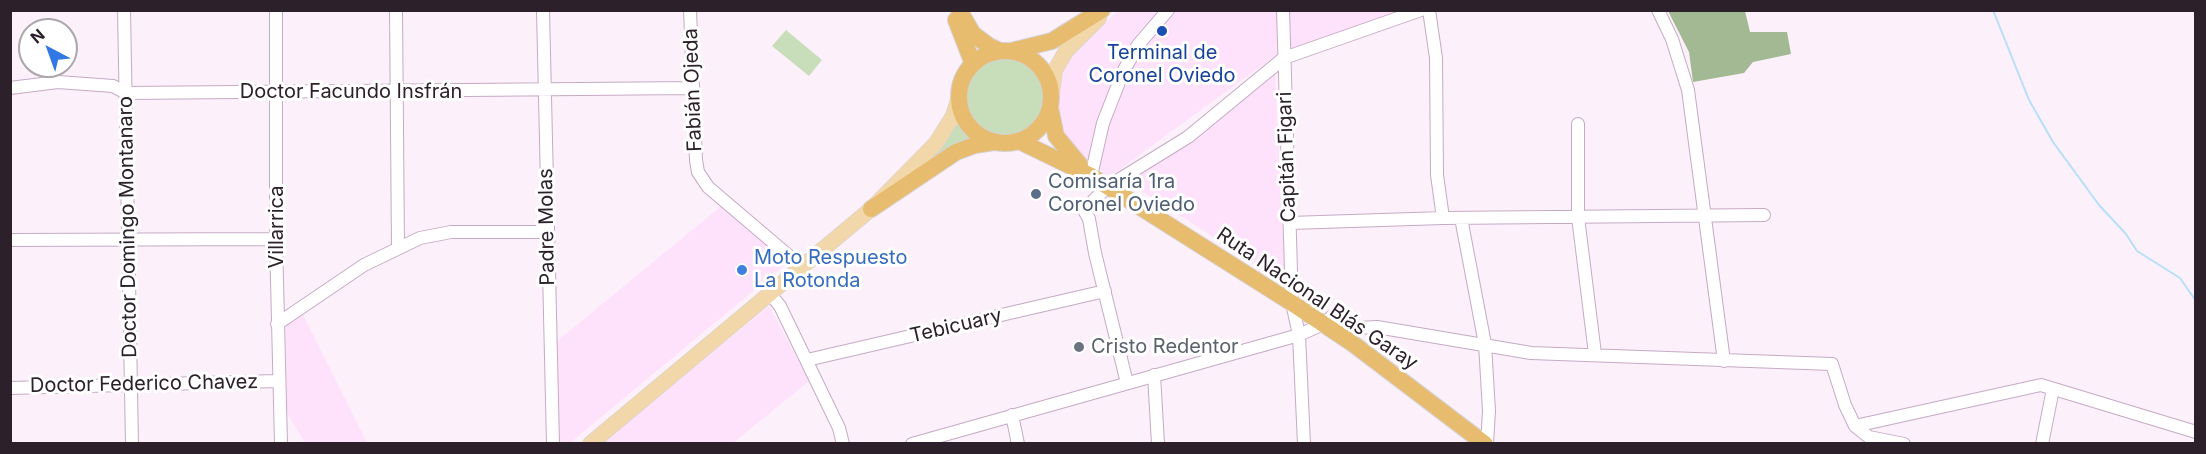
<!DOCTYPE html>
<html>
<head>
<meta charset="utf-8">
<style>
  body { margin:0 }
  #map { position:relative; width:2206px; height:454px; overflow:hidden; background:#fcf0fb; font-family:Inter,sans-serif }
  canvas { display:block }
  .frame { position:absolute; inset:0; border:12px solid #2c212b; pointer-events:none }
  .north { position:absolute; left:18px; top:18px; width:60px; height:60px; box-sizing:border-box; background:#fff; border:2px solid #aba6aa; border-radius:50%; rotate:319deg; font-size:16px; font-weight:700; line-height:24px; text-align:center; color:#2c212b }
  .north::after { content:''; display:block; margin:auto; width:21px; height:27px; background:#3178e5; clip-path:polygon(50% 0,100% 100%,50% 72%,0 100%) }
</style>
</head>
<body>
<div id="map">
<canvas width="2206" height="454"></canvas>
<div class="frame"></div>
<div class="north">N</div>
</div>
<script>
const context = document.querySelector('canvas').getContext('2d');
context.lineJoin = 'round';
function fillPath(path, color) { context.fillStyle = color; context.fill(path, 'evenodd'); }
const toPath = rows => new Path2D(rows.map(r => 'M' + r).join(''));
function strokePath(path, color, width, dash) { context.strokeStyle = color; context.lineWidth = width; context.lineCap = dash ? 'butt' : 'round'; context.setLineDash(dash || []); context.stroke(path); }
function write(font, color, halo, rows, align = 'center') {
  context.font = font + ' Inter,sans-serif'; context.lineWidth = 6; context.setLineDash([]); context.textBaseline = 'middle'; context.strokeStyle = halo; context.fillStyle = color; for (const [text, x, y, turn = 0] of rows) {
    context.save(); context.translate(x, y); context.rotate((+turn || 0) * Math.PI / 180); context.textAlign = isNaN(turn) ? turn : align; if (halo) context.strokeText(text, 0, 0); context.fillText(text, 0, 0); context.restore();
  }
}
fillPath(toPath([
  [1118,11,1403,11,1275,56,1109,177,1085,159,1065,135,1058,101,1063,70,1075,48],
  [1275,69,1285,283,1125,180],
  [725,203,788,262,570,443,563,443,555,436,556,342],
  [769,306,809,381,733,443,601,444],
  [303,315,367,443,305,443,287,413,286,324]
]), '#fee1fb');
fillPath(toPath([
  [786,30,822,60,809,76,772,46],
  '966 97a40 40 0 1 1 80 0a40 40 0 1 1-80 0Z',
  [958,114,962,126,976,137,911,176]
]), '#c8deba');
fillPath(toPath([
  [1668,11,1745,11,1750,32,1787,32,1791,54,1753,62,1744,73,1693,82,1689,52]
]), '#a3b994');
strokePath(toPath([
  [1993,10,2029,100,2053,142,2099,205,2126,234,2137,251,2180,278,2196,301]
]), '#b7dffa', 2);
const minor = toPath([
  [124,10,132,444],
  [276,10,276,239,281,444],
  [396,10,398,248],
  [543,10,553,444],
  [690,10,696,160,698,172,708,187,802,267],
  [1283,10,1292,303,1299,335,1304,444],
  [1429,10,1436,58,1437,175,1443,218],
  [1658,10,1672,39,1688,90,1724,361],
  [10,88,58,82,113,86,126,93,693,88],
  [1578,124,1578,217,1595,354],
  [1091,176,1103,123,1123,72,1138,45,1168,10],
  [1461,218,1485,344,1489,411,1487,444],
  [1290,223,1443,218,1764,215],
  [10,240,276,239],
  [770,294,780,306,839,428,843,444],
  [277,324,364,265,420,238,451,232,546,232],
  [807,360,1105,291],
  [1154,375,1158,444],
  [1127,383,1095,253,1089,219,1084,210,1107,187,1188,137,1284,58,1421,10],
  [10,388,278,381],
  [1012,415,1018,444],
  [1855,426,2041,385,2196,432],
  [912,444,1299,335,1323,324,1334,315,1358,328,1377,327,1531,353,1832,364,1845,405,1855,426,1869,437,1904,444],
  [2042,444,2053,389]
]);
const major = toPath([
  [1051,100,1055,70,1066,51,1099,18],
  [590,444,871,209,936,143,953,116,959,96]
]);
const highway = toPath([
  [959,10,973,34,989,46,1000,51],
  [956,20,973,64],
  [1011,51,1052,41,1102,10],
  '959 97a46 46 0 1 1 92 0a46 46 0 1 1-92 0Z',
  [1050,107,1056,136,1080,165],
  [1019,141,1091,176,1292,303,1352,343,1485,444],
  [871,209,956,152,975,145,994,142]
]);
strokePath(minor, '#c6aac4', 14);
strokePath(major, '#d5d3d5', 16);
strokePath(highway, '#d5d3d5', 18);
strokePath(minor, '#fff', 12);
strokePath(major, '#f1d7a9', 15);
strokePath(highway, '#e8bc6f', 16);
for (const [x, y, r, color] of [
  [1162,31,6,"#1a4fb4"],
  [1036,194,6,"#5c6f8a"],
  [742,270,6,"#3f7fe0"],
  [1079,347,6,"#6b7280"]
]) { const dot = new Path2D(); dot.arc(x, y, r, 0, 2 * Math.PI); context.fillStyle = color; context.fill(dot); strokePath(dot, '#fff', 2); }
write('20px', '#164399', '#fff', [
  ["Terminal de",1162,53],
  ["Coronel Oviedo",1162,76]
]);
write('20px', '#2c212b', '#fff', [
  ["Fabián Ojeda",693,90,-92],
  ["Doctor Facundo Insfrán",351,92],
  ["Capitán Figari",1287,157,-92],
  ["Doctor Domingo Montanaro",128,227,-91],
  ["Villarrica",277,227,-90],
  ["Padre Molas",547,227,-91],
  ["Ruta Nacional Blás Garay",1317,299,34],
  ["Tebicuary",956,326,-13],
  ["Doctor Federico Chavez",144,384,-1]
]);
write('20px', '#4e5e75', '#fff', [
  ["Comisaría 1ra",1048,182],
  ["Coronel Oviedo",1048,205]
], 'left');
write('20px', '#366cbe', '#fff', [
  ["Moto Respuesto",754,258],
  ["La Rotonda",754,281]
], 'left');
write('20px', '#5b616d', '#fff', [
  ["Cristo Redentor",1091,347]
], 'left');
</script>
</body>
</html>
